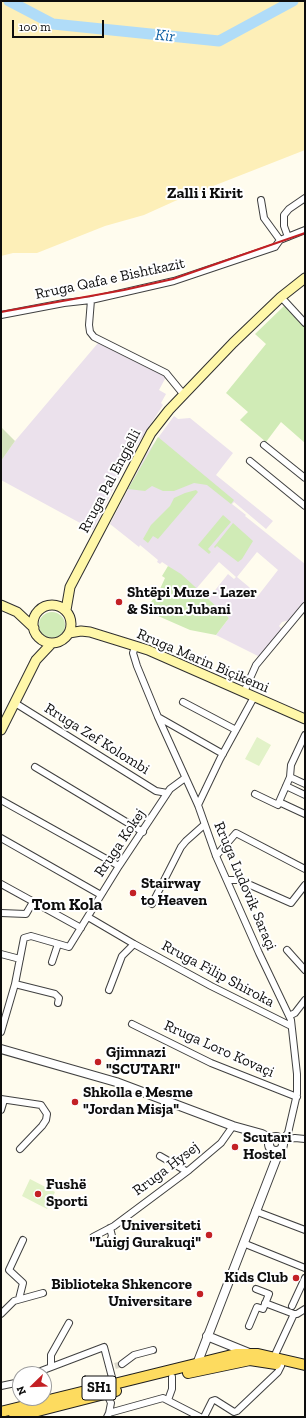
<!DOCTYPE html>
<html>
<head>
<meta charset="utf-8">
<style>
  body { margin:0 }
  #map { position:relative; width:306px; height:1418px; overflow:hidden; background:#fffcee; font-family:"Zilla Slab",serif }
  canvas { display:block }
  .frame { position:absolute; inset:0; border:2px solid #0d0d0d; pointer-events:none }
  .north { position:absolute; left:12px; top:1366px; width:40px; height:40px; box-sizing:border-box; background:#fff; border:1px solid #9e9e9e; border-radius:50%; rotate:247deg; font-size:11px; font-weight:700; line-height:16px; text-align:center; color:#0d0d0d }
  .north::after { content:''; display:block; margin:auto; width:14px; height:18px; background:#c32024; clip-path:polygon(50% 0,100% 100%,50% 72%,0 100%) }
  .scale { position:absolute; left:12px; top:20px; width:92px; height:18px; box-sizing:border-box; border:2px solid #0d0d0d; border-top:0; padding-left:5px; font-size:12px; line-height:14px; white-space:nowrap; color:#0d0d0d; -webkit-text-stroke:3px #fff; paint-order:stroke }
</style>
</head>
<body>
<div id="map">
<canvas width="306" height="1418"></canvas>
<div class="frame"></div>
<div class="north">N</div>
<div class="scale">100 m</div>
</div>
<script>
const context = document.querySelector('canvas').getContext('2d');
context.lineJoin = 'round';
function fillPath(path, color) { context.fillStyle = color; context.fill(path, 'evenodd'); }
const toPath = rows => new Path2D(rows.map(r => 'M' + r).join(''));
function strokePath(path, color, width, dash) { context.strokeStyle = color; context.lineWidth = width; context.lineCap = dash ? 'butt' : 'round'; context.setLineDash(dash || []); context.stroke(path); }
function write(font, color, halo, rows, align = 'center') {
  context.font = font + ' "Zilla Slab",serif'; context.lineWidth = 4; context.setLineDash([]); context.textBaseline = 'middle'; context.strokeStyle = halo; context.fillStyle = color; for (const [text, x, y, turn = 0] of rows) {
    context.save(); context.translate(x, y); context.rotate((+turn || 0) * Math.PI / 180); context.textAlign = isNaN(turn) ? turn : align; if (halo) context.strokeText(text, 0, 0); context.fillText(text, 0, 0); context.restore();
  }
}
fillPath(toPath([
  [98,343,166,377,159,390,166,394,161,403,163,405,128,459,93,530,1,480,1,461,15,441],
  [174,416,178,419,190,418,233,453,216,475,273,521,266,529,234,502,232,504,246,515,245,516,305,564,305,602,290,620,282,622,279,626,283,630,260,657,216,635,229,618,208,599,228,574,234,579,236,577,219,562,196,589,168,566,162,562,160,564,157,562,158,560,140,545,139,547,110,524,147,453],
  [257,552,278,570,257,597,249,587,237,577]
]), '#ebe1ec');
fillPath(toPath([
  [284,306,292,311,305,325,305,443,281,422,266,442,240,420,248,412,226,393,266,344,255,334],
  [158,437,234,500,231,504,207,485,194,483,174,491,163,491,152,486,145,491,128,489],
  [196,490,198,492,158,539,153,536,148,543,143,539,151,525,170,506,174,498,185,493],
  [223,515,231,522,208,549,211,552,209,554,198,545],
  [233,523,253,541,242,559,238,562,217,546,215,548,214,547],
  [168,566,181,574,229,618,216,635,190,630,158,616,147,608,160,589,165,578,162,576],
  '39 625a13 13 0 1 1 26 0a13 13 0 1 1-26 0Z'
]), '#d0ebb6');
fillPath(toPath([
  [1,1,305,1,305,150,175,201,144,215,105,226,37,253,13,253,1,256]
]), '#fdefb8');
fillPath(toPath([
  [1,427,15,441,1,461]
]), '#d5e2be');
fillPath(toPath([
  [257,737,271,745,259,766,245,759],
  [30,1179,55,1192,47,1209,22,1196]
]), '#e2f2c8');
strokePath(toPath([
  [9,1,53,24,219,41,293,1]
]), '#b0dcf8', 11);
strokePath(toPath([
  [115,1366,122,1364]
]), '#dbd8cc', 6, [6, 3]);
const minor = toPath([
  [261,200,264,218,280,240],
  [288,237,284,226,284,215,289,209,305,198],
  [281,297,305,323],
  [91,300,89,325,90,332,94,337,166,373,184,395],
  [1,315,64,303,91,300,174,281,275,247,280,240,305,230],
  [264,445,305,478],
  [250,461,305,506],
  [135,647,133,653,137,666,158,717,198,805,216,856,259,953,291,1020,297,1074,297,1094,288,1133,282,1140],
  [244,692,256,665,305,606],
  [183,702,236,730],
  [15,703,156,791,167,793],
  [158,717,223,754],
  [35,767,143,832],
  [290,777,305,784],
  [286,786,305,795],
  [255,794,278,805,279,802],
  [1,800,119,866],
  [279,802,290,777,291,765,305,735],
  [279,802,305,814],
  [198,805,220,759,254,697],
  [1,838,101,895],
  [216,856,236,833,305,869],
  [227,880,239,880,291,903,305,885],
  [1,884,81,928],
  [152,904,181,847,186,841,204,825],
  [1,913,26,914,33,902],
  [88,917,134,944,211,986,291,1026],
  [287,950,305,970],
  [1,954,20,959],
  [52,962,58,944],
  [15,984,55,994,59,998,58,1003],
  [109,990,122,956,134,944],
  [289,1016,295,1013,305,1000],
  [132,1024,211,1063,297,1097],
  [1,1032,15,984,24,938,31,936,69,947,119,866,170,789,185,778],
  [1,1099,41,1105,47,1114,46,1120,42,1126,20,1149],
  [1,1110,4,1100],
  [282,1140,295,1138,305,1139],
  [160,1156,186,1171],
  [255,1211,305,1230],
  [93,1237,114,1226,189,1170,221,1143,233,1126],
  [110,1241,112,1236,110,1228],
  [243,1243,305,1268],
  [19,1299,23,1283,9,1270,23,1240],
  [265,1303,294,1314,297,1314,305,1309],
  [292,1306,305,1278],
  [1,1314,14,1301,43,1293],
  [249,1326,257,1307,263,1309,269,1294,256,1289],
  [274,1357,294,1314],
  [122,1364,134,1355,153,1350],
  [51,1366,51,1355,69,1323],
  [33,1374,104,1347,114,1385],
  [1,1386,20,1382],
  [107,1394,111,1403,109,1413],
  [168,1400,172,1389,172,1377],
  [107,1417,109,1413,163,1398,200,1417],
  [204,1417,212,1401,215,1400,234,1412,237,1411,278,1372,281,1366]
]);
const tertiary = toPath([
  [1,1049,116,1082,233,1126,262,1134,271,1139],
  '269 1144a7 7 0 1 1 14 0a7 7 0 1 1-14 0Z',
  [207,1336,249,1353],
  [197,1364,277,1157,276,1152]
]);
const secondary = toPath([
  '33 624a19 19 0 1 1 38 0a19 19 0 1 1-38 0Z',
  [1,605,17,612,34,628],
  [66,610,70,587,151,433,169,410,233,343,281,297,305,278],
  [69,633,81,631,90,632,148,650,305,719],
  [1,730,36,660,52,643]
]);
const primary = toPath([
  [188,1373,250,1360,276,1364],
  [1,1412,236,1354,258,1354,305,1365],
  [14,1417,116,1391]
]);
strokePath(minor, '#404040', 8);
strokePath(tertiary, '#404040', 10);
strokePath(secondary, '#2f2f2f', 11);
strokePath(primary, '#1e1e1e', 12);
strokePath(minor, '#fff', 6);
strokePath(tertiary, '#fff', 8);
strokePath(secondary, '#fff7a9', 9);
strokePath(primary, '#fddb5f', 10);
strokePath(toPath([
  [1,312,124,290,173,279,305,233]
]), '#c32024', 2);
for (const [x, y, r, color] of [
  [119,602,4,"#c32024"],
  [133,893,4,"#c32024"],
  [98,1062,4,"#c32024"],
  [75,1102,4,"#c32024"],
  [235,1147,4,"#c32024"],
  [38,1194,4,"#c32024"],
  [209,1235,4,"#c32024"],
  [296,1278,4,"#c32024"],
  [200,1294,4,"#c32024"]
]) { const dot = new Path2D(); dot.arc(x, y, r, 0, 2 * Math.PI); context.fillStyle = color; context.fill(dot); strokePath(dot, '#fff', 1.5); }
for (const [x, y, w] of [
  [99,1388,34]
]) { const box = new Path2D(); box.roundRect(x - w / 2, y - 12, w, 24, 3); context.fillStyle = '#fff'; context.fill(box); strokePath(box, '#0d0d0d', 1); }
write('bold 14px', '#0d0d0d', null, [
  ["SH1",99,1388]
]);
write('15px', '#0d0d0d', '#fff', [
  ["Rruga Qafa e Bishtkazit",110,279,-12],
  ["Rruga Pal Engjelli",110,481,-62],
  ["Rruga Marin Biçikemi",203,661,23],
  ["Rruga Zef Kolombi",97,739,32],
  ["Rruga Kokej",120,843,-56],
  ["Rruga Ludovik Saraçi",245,886,67],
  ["Rruga Filip Shiroka",218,974,28],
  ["Rruga Loro Kovaçi",219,1049,24],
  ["Rruga Hysej",166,1169,-37]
]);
write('bold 15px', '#0d0d0d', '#fff', [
  ["Shtëpi Muze - Lazer",127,593],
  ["& Simon Jubani",127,610],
  ["Stairway",141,884],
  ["to Heaven",141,901],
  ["Gjimnazi",106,1053],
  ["\"SCUTARI\"",106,1070],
  ["Shkolla e Mesme",83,1093],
  ["\"Jordan Misja\"",83,1110],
  ["Scutari",243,1138],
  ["Hostel",243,1155],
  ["Fushë",46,1185],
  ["Sporti",46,1202],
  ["Universiteti",201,1226,"right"],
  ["\"Luigj Gurakuqi\"",201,1243,"right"],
  ["Kids Club",288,1278,"right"],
  ["Biblioteka Shkencore",192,1285,"right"],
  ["Universitare",192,1302,"right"]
], 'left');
write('italic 16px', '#1261a4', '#fff', [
  ["Kir",165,36,6]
]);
write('bold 16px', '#0d0d0d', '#fff', [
  ["Zalli i Kirit",205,193]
]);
write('bold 17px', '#0d0d0d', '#fff', [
  ["Tom Kola",67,905]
]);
</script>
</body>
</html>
